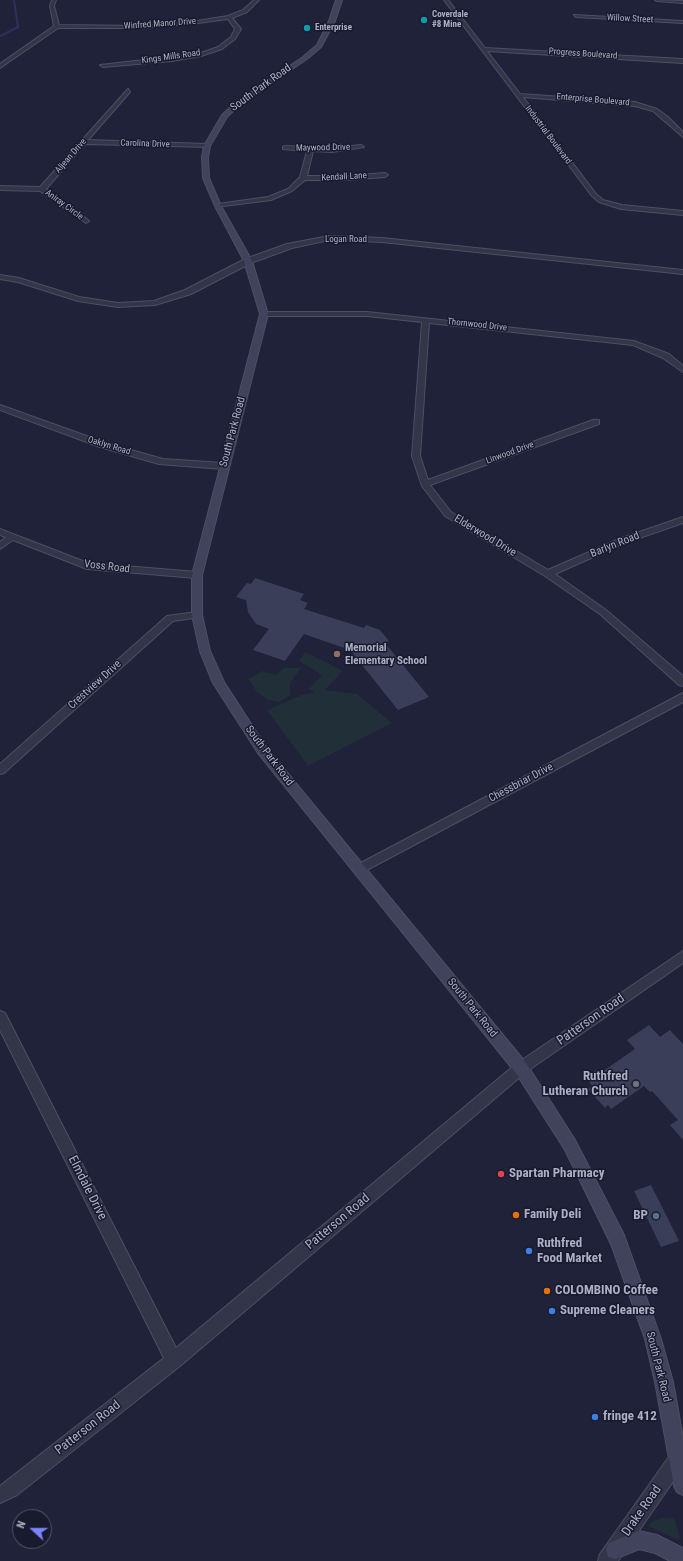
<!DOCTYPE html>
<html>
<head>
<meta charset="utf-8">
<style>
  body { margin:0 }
  #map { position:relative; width:683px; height:1561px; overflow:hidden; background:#1f2238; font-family:"Roboto Condensed",sans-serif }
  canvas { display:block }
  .north { position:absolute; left:12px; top:1509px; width:40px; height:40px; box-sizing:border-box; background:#181a2d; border:1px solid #54566a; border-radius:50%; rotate:291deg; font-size:11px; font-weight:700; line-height:16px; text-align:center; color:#adafc6 }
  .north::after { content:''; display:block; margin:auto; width:14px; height:18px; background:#7b84fc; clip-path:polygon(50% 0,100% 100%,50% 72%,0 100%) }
</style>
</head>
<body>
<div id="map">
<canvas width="683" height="1561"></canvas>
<div class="north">N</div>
</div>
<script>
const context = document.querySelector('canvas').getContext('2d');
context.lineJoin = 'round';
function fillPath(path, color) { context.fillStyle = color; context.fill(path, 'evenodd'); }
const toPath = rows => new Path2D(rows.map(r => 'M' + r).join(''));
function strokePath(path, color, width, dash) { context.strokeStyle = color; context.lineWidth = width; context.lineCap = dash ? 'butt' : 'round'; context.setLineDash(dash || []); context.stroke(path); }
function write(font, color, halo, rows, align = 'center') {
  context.font = font + ' "Roboto Condensed",sans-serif'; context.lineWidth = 3; context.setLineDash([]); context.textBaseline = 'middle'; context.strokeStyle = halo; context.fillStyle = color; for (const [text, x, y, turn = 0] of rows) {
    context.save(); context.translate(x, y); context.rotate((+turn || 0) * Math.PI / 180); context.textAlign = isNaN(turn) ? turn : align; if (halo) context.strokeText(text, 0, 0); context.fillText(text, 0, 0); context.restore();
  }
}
fillPath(toPath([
  [305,652,343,671,325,690,357,694,392,723,308,766,267,710,302,695,315,692,309,689,322,675,299,661],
  [283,668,301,668,290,683,290,695,279,702,268,700,257,692,248,679,262,671,277,675],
  [661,1518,674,1518,680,1537,678,1540,648,1526,654,1521]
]), '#212f39');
strokePath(toPath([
  [0,36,18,27,14,0]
]), '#2d315a', 2);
fillPath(toPath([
  [255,578,304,594,300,600,308,603,304,609,364,628,366,625,380,630,389,641,385,643,429,697,398,710,350,650,304,634,285,661,253,650,269,629,256,624,248,612,246,600,236,597,247,583,251,584],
  [649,1025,660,1037,670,1030,683,1044,683,1140,670,1125,678,1120,652,1091,650,1092,644,1086,611,1109,608,1105,605,1108,588,1089,592,1086,586,1077,596,1070,599,1074,635,1049,627,1040],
  [651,1185,679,1241,661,1247,634,1191]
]), '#3b3e59');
const minor = toPath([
  [52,0,56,0,54,6,59,25,140,26,191,22,228,16,243,10,254,0,259,0,247,12,232,18,241,29,235,39,222,49,201,56,172,61,103,67,100,65,198,54,218,47,231,37,235,29,228,19,191,24,140,28,58,28,0,68,0,64,54,26,50,6,52,0],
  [444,0,448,0,485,48,683,59,683,63,487,51,520,94,635,102,657,109,668,117,683,132,683,137,653,111,635,106,523,97,596,194,603,200,622,205,683,211,683,215,621,209,599,202,592,196,444,0],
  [655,0,683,1,683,3,657,1,655,0],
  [574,15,683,21,683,23,576,17,574,15],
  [128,89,130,92,88,140,207,144,209,145,209,147,85,144,46,189,88,220,89,221,86,223,40,191,0,190,0,186,40,187,128,89],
  [285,146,332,148,361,145,364,147,332,152,313,151,307,176,346,176,385,173,388,175,385,177,346,180,305,180,292,191,271,200,216,207,216,205,218,204,268,197,288,189,300,177,307,151,283,149,283,147,285,146],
  [261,312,367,312,634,341,669,354,683,366,683,372,663,358,633,345,429,323,420,456,428,480,593,420,599,420,599,424,430,485,451,512,548,570,619,539,683,517,683,523,625,543,555,574,606,610,683,676,683,686,679,685,600,614,545,576,445,516,422,486,412,456,422,322,367,316,264,316,260,314,261,312],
  [0,405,106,443,163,459,223,463,227,466,223,469,159,464,100,447,0,410,0,405],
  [0,529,88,563,197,572,202,575,197,578,87,569,13,540,0,549,0,542,6,537,0,535,0,529],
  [197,612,202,615,200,617,173,621,4,773,0,774,0,764,167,616,197,612],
  [683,693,683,702,363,872,359,874,355,872,353,869,355,866,683,693],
  [683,951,683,963,526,1072,180,1366,17,1495,0,1503,0,1486,164,1358,0,1030,0,1011,5,1013,176,1348,516,1064,683,951]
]);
const tertiary = toPath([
  [329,236,382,238,683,270,683,274,382,242,329,240,292,248,251,263,191,294,155,305,118,307,78,301,18,282,0,279,0,275,19,278,79,297,118,303,154,301,185,290,245,259,287,244,329,236],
  [677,1451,683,1454,683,1467,618,1561,598,1561,600,1554,671,1454,677,1451]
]);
const secondary = toPath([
  [336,0,342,0,335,21,321,47,307,59,239,105,227,117,210,146,208,157,209,178,221,206,252,261,268,314,202,575,202,615,210,651,224,682,266,747,526,1063,575,1140,624,1235,661,1339,673,1382,683,1438,683,1495,677,1492,674,1486,655,1382,645,1339,611,1244,565,1150,516,1073,258,753,213,683,200,651,192,615,192,575,260,314,244,261,215,206,203,178,202,157,204,146,222,115,235,103,303,57,317,45,329,21,336,0],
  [639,1531,657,1535,683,1548,683,1561,670,1561,655,1553,639,1549,615,1559,608,1557,606,1550,608,1543,639,1531]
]);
strokePath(minor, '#4d4f64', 2);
strokePath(tertiary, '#4d4f64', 2);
strokePath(secondary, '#4d4f64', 2);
fillPath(minor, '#333549');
fillPath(tertiary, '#333549');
fillPath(secondary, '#41425c');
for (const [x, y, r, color] of [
  [424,20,4,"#0f9aa8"],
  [307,28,4,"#0f9aa8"],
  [337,654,4,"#8d6e63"],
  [636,1084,4,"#6b7280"],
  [501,1174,4,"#e0444e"],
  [516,1215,4,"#e8710a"],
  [656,1216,4,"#5c6f8a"],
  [529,1251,4,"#3f7fe0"],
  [547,1291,4,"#e8710a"],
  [552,1311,4,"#3f7fe0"],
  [595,1417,4,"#3f7fe0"]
]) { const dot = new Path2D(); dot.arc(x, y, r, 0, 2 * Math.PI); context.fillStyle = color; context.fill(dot); strokePath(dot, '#181a2d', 1.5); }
write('bold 9px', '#adafc6', '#181a2d', [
  ["Coverdale",432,15],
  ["#8 Mine",432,25],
  ["Enterprise",315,28]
], 'left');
write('9px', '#adafc6', '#181a2d', [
  ["Willow Street",630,19,3],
  ["Winfred Manor Drive",160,24,-4],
  ["Progress Boulevard",583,54,4],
  ["Kings Mills Road",171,57,-8],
  ["Enterprise Boulevard",593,100,5],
  ["Industrial Boulevard",548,135,53],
  ["Carolina Drive",145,144,2],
  ["Maywood Drive",323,148,-1],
  ["Aljean Drive",71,156,-49],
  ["Kendall Lane",344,177,-3],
  ["Aniray Circle",64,205,36],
  ["Logan Road",346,240],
  ["Thornwood Drive",477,325,6],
  ["Oaklyn Road",109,446,17],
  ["Linwood Drive",510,453,-20]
]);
write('11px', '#adafc6', '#181a2d', [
  ["South Park Road",261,88,-36],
  ["South Park Road",233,432,-75],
  ["Elderwood Drive",485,536,31],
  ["Barlyn Road",615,545,-22],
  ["Voss Road",107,567,7],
  ["Crestview Drive",95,685,-42],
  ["South Park Road",269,756,53],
  ["Chessbriar Drive",521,783,-28],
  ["South Park Road",472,1008,51],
  ["South Park Road",658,1367,76]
]);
write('bold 11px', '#adafc6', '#181a2d', [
  ["Memorial",345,648],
  ["Elementary School",345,661]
], 'left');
write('13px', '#adafc6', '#181a2d', [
  ["Patterson Road",591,1020,-35],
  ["Elmdale Drive",87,1188,63],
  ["Patterson Road",338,1222,-40],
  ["Patterson Road",88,1428,-38],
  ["Drake Road",642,1511,-55]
]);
write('bold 13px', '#adafc6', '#181a2d', [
  ["Ruthfred",628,1077,"right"],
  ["Lutheran Church",628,1092,"right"],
  ["Spartan Pharmacy",509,1174],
  ["Family Deli",524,1215],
  ["BP",648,1216,"right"],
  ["Ruthfred",537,1244],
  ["Food Market",537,1259],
  ["COLOMBINO Coffee",555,1291],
  ["Supreme Cleaners",560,1311],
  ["fringe 412",603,1417]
], 'left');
</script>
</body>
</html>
